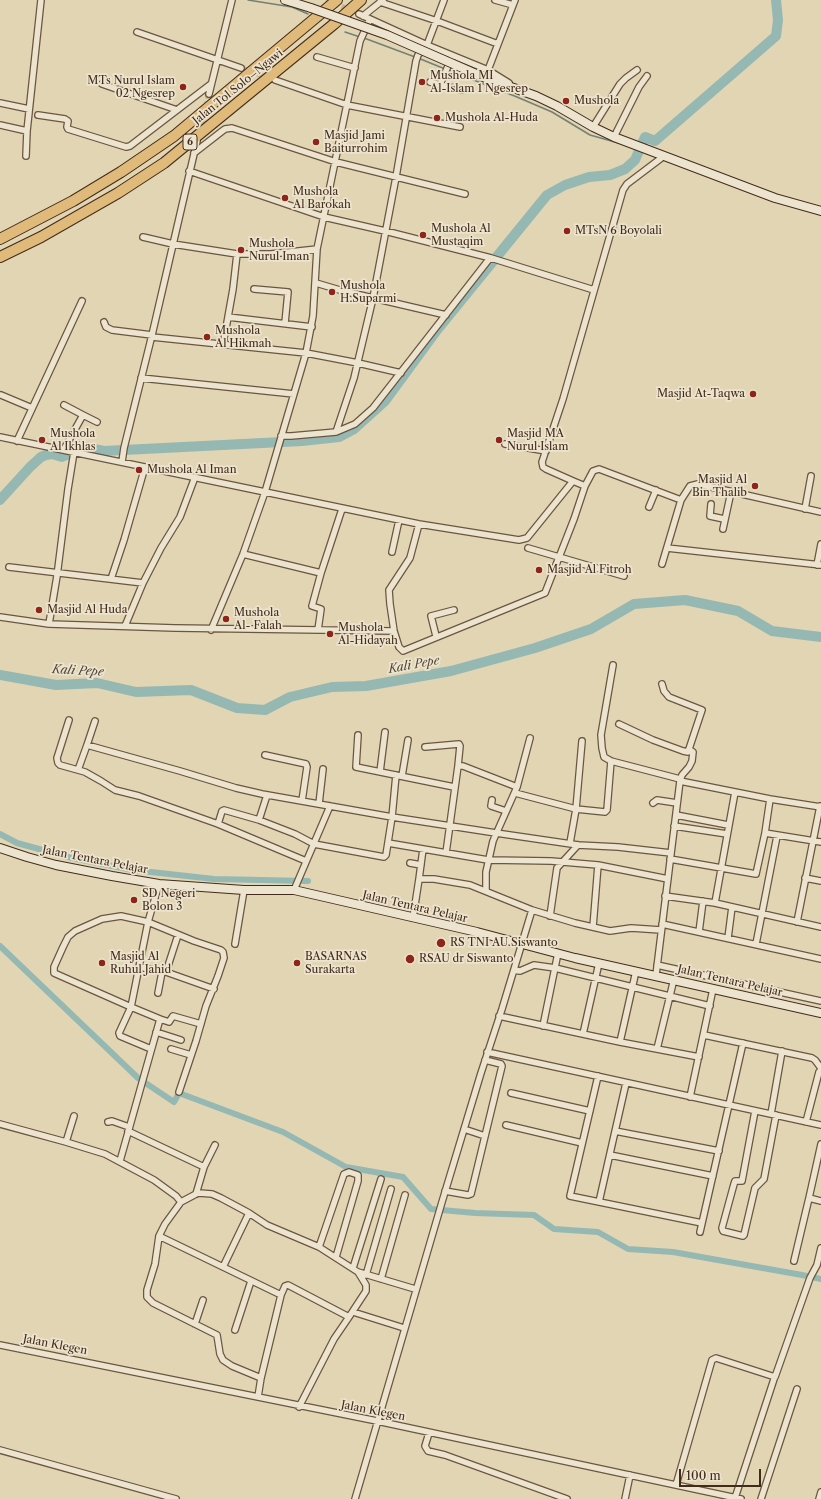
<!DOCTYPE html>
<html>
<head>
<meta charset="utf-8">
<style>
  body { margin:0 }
  #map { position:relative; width:821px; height:1499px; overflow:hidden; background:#e1d5b3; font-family:"Libre Caslon Text",serif }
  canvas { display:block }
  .scale { position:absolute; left:679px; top:1469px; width:82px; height:18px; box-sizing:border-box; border:2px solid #432b1b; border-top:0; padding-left:5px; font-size:12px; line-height:14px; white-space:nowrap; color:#432b1b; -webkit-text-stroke:3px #ece4ce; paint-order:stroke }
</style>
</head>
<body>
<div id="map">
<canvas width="821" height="1499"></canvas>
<div class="scale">100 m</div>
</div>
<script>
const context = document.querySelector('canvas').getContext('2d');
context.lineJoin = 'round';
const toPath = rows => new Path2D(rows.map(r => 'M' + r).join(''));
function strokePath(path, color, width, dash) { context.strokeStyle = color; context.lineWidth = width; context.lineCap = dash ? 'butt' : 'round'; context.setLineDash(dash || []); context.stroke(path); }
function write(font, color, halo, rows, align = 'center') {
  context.font = font + ' "Libre Caslon Text",serif'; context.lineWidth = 3.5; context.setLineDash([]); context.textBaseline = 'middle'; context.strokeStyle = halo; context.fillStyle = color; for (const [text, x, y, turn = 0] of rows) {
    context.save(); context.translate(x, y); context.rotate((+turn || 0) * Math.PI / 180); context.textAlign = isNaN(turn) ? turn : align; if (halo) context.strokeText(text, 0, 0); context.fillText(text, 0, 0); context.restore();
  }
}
strokePath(toPath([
  [248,0,292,7,308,14],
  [345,32,360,37],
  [364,38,415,57],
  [418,58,445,69],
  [448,70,517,97,552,112,590,135,622,144]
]), '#748076', 1.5);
strokePath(toPath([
  [0,834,17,843,72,858,133,870,214,879,308,881],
  [0,946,138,1078,174,1102,179,1093,283,1132,346,1167,403,1177,431,1209,475,1213,534,1215,554,1229,598,1232,628,1249,673,1252,802,1275,821,1279]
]), '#95b8b3', 6);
strokePath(toPath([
  [0,500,30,467,41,457,46,455,52,454,62,457,69,454,73,445,104,451,302,441,339,437,354,429,385,401,437,330,547,195,565,185,589,177,610,175,625,169,635,160,645,137,655,141,776,36,778,20,776,0],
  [0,675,56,685,97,683,136,692,191,690,237,708,265,710,290,697,332,687,366,686,451,671,535,648,591,629,634,604,685,600,738,611,772,631,821,637]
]), '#95b8b3', 10);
strokePath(toPath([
  [326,0,359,14],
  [241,68,269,78],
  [200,132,209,94]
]), '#c1b395', 5.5, [5.5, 3]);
const street = toPath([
  [495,0,513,5],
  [380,2,437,21,498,44],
  [359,14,427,45,488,70,509,83],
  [363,16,383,0],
  [137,32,241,68],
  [317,57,355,68],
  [451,59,440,85,462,90],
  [488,70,515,0],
  [275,80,347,105,460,127],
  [430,82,440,85],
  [102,84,177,110],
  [209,94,232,0],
  [0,103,29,109],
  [38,115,65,119,68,121,67,127,68,129,126,147,130,146,211,84],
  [0,125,27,131,41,0],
  [593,127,620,84,626,78,637,70],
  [614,137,639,87,647,76],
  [194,153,221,132,225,129,232,128,336,162,465,194],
  [26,156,27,131],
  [189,171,324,217,385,231,491,258,594,290],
  [143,237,173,244,237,254,271,254,317,249],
  [316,283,343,291,446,315],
  [254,289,288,292,285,323],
  [228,317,312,327],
  [104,322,106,327,112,330,152,335],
  [152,337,306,353,358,363,401,373],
  [223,345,233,289,237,254],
  [141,378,294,394],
  [1,395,32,408],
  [64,405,83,415],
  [336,432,354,378,373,298,396,177,416,61,418,55,427,45,444,0],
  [281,436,291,436,336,432,355,424,373,408,490,258],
  [0,437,265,492,306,353,313,316,317,249,360,41,370,19],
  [17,441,82,301],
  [505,444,546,451],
  [64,449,83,415,97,422],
  [122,462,124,448,152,335,197,141],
  [573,481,546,469,543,467,542,462,563,399,623,190,627,184,664,156],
  [585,486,593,471,599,469,681,500,690,486,698,484,821,512],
  [711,504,710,516,724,519],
  [649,507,656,490],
  [805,509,811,476],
  [723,529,731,492],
  [528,548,624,576],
  [667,548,821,565],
  [392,552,399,520],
  [243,554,321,573,342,509],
  [662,564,681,500],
  [817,565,821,544],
  [9,567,143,583],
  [111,579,124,540,145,467],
  [0,617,49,624,175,628,394,631],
  [49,624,57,576,68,489,74,452],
  [125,626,143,583,161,548,180,517,195,477],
  [211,630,243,554,265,492,419,524,519,540,527,538,573,481,585,486,574,519,545,593,403,651,399,647,394,631,390,604,389,590,410,558,419,524],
  [318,630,321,609,312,606,321,573],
  [436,636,431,616,454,610],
  [613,665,601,735,602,748,604,757,611,761,680,779],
  [69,720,57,758,58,763,60,765,85,772,101,781,115,790,139,796,218,824,306,861],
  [619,724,653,740,683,751,688,752,702,710,669,697,664,691,662,684],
  [358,735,356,767,454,787],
  [87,745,95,721],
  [425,747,459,744,460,746,458,766],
  [265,755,306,764,307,767,302,801],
  [78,770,87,745,180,771,236,788,262,794,392,817,496,833,578,845,618,847,671,853],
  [380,772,385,732],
  [402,776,408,740],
  [680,781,770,799,821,807],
  [515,793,576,809,605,812,607,810,611,761],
  [267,795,259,820,295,834,314,844,384,857,386,855,392,817,396,775],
  [492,800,491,806,506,811],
  [653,803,657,800,677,803],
  [319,804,323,769],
  [676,815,728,825],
  [218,824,222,811,224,810,259,820],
  [674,826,727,834],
  [765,833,770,799],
  [388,843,488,860,551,861,598,865,668,879],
  [570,843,576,809,582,741],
  [446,853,458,766,463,766,517,787],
  [670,859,756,874,765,833,821,842],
  [410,863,421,865],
  [805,878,821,881],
  [419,879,423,849],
  [294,890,330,806],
  [486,891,486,872,493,841,517,787,530,738],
  [665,896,715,903,821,927],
  [715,903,735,792],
  [550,916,557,868,578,845],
  [413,918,419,879,434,879,470,885,532,910,575,923,610,931,631,928,661,930],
  [797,922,820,806],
  [662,924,821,959],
  [593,927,598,865],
  [699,932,703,901],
  [728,938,732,907],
  [235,944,244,890],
  [756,944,777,836],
  [657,965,821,1001],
  [139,967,166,972,214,989],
  [514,970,520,971,534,965,555,968,710,1006],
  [166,972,178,935],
  [656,975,680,781,682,775,689,767,692,761,693,752,690,750],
  [158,993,162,972],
  [499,1016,620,1042,699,1057],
  [160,1019,169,1022,173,1016,201,1024],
  [543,1026,558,953],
  [156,1032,181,1040],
  [583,1034,599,963],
  [704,1035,812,1058,815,1060,821,1068],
  [620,1042,636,971],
  [151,1049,120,1036,119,1033,131,1007,54,973,54,967,63,947,68,937,75,931,102,919,121,916,148,922,194,941,221,950,223,952,224,958,218,976,206,1006,196,1041,179,1092],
  [171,1049,191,1055],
  [657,1049,674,979],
  [487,1052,821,1125],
  [598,1076,570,1196,702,1223],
  [511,1093,590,1111],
  [690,1097,713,989],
  [755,1111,742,1181,735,1181,734,1184,722,1228,723,1231,743,1236,744,1235,755,1188,764,1179,776,1115],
  [771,1114,782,1051],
  [108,1122,112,1121,129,1127],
  [806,1122,819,1072,821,1070],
  [0,1124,66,1142,105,1154,154,1180,176,1196,181,1202,165,1224,159,1236,155,1264,147,1290,147,1297,153,1303,217,1335,220,1354,223,1360,232,1366,261,1378,258,1397],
  [506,1125,582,1143],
  [464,1129,485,1136],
  [128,1131,204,1167,196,1194],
  [615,1131,719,1151],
  [66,1142,74,1116],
  [821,1144,809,1198,821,1201],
  [610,1155,713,1176],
  [120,1161,160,1019,131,1007,148,922,159,884],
  [204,1167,215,1145],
  [445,1191,468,1195,471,1194,502,1066,501,1064,485,1060],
  [181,1202,196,1194,199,1193,212,1194,221,1198,249,1213,267,1225,319,1247,358,1272],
  [599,1202,626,1083],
  [700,1232,743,1043],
  [159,1236,281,1295,261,1378],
  [319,1247,344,1174,349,1172,358,1175,358,1181,336,1257],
  [794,1261,809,1198],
  [223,1267,249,1213],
  [353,1268,381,1179],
  [366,1275,391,1189],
  [381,1279,405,1195],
  [281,1295,285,1286,288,1285,349,1317,334,1339,299,1407],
  [353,1312,404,1328],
  [349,1317,366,1291,366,1285,358,1272,415,1289],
  [195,1324,203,1300],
  [235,1330,251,1281],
  [0,1345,377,1421,741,1499],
  [429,1433,425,1446,428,1451,445,1455,567,1499],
  [0,1450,176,1499],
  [676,1485,712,1360,716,1358,775,1377,810,1278,817,1265,821,1248],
  [735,1498,774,1379],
  [355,1499,442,1202,481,1073,502,1009,532,910],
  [625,1499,630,1475],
  [761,1499,797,1389],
  [819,1499,821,1492]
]);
const secondary = toPath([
  [285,0,311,8],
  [483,77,536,96,557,106,593,127,614,137,775,198,821,211],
  [0,848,27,857,56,865,112,876,159,884,244,890,294,890,477,932,575,958,821,1013]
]);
const highway = toPath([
  [0,239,73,201,121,172,174,136,337,0],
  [0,257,41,237,118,193,164,163,334,24,361,0]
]);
strokePath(street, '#6a5641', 8);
strokePath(secondary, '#432b1b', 10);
strokePath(highway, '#432b1b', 12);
strokePath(street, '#ece4ce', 5.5);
strokePath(secondary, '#ece4ce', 8);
strokePath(highway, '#e0ba7a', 10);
const secondaryBridge = toPath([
  [311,8,387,35,483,77]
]);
strokePath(secondaryBridge, '#432b1b', 10, []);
strokePath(secondaryBridge, '#ece4ce', 8);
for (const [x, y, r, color] of [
  [422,82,4,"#8f2418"],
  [183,87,4,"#8f2418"],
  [566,101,4,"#8f2418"],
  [437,118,4,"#8f2418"],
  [316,142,4,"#8f2418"],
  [285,198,4,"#8f2418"],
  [567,231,4,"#8f2418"],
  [423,235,4,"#8f2418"],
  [241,250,4,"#8f2418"],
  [332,292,4,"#8f2418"],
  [207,337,4,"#8f2418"],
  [753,394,4,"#8f2418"],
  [42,440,4,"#8f2418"],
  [499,440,4,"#8f2418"],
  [139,470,4,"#8f2418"],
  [755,486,4,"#8f2418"],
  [539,570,4,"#8f2418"],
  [39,610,4,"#8f2418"],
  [226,619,4,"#8f2418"],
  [330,634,4,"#8f2418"],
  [134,900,4,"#8f2418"],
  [441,943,5,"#8f2418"],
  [410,959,5,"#8f2418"],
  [102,963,4,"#8f2418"],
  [297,963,4,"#8f2418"]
]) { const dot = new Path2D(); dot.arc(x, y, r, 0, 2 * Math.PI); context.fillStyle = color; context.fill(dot); strokePath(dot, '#ece4ce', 1.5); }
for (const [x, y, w] of [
  [190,142,14]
]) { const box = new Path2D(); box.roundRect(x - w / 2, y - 8, w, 16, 3); context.fillStyle = '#ece4ce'; context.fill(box); strokePath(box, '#432b1b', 1); }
write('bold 10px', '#432b1b', null, [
  ["6",190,142]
]);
write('11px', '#432b1b', '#ece4ce', [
  ["Mushola MI",430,76],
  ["Al-Islam 1 Ngesrep",430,89],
  ["MTs Nurul Islam",175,81,"right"],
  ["02 Ngesrep",175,94,"right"],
  ["Mushola",574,101],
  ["Mushola Al-Huda",445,118],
  ["Masjid Jami",324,136],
  ["Baiturrohim",324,149],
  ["Mushola",293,192],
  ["Al Barokah",293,205],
  ["Mushola Al",431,229],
  ["Mustaqim",431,242],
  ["MTsN 6 Boyolali",575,231],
  ["Mushola",249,244],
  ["Nurul Iman",249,257],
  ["Mushola",340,286],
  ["H.Suparmi",340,299],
  ["Mushola",215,331],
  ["Al Hikmah",215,344],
  ["Masjid At-Taqwa",745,394,"right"],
  ["Mushola",50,434],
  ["Al Ikhlas",50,447],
  ["Masjid MA",507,434],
  ["Nurul Islam",507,447],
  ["Mushola Al Iman",147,470],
  ["Masjid Al",747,480,"right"],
  ["Bin Thalib",747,493,"right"],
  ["Masjid Al Fitroh",547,570],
  ["Masjid Al Huda",47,610],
  ["Mushola",234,613],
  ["Al- Falah",234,626],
  ["Mushola",338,628],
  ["Al-Hidayah",338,641],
  ["SD Negeri",142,894],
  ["Bolon 3",142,907],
  ["RS TNI AU Siswanto",450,943],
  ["Masjid Al",110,957],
  ["Ruhul Jahid",110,970],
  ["BASARNAS",305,957],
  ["Surakarta",305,970],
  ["RSAU dr Siswanto",419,959]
], 'left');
write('11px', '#432b1b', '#ece4ce', [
  ["Jalan Tol Solo–Ngawi",238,87,-39],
  ["Jalan Tentara Pelajar",95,860,11],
  ["Jalan Tentara Pelajar",415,907,13],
  ["Jalan Tentara Pelajar",730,981,13],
  ["Jalan Klegen",55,1345,11],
  ["Jalan Klegen",373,1411,11]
]);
write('italic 12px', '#534739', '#ece4ce', [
  ["Kali Pepe",414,665,-10],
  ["Kali Pepe",78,671,3]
]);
</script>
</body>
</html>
